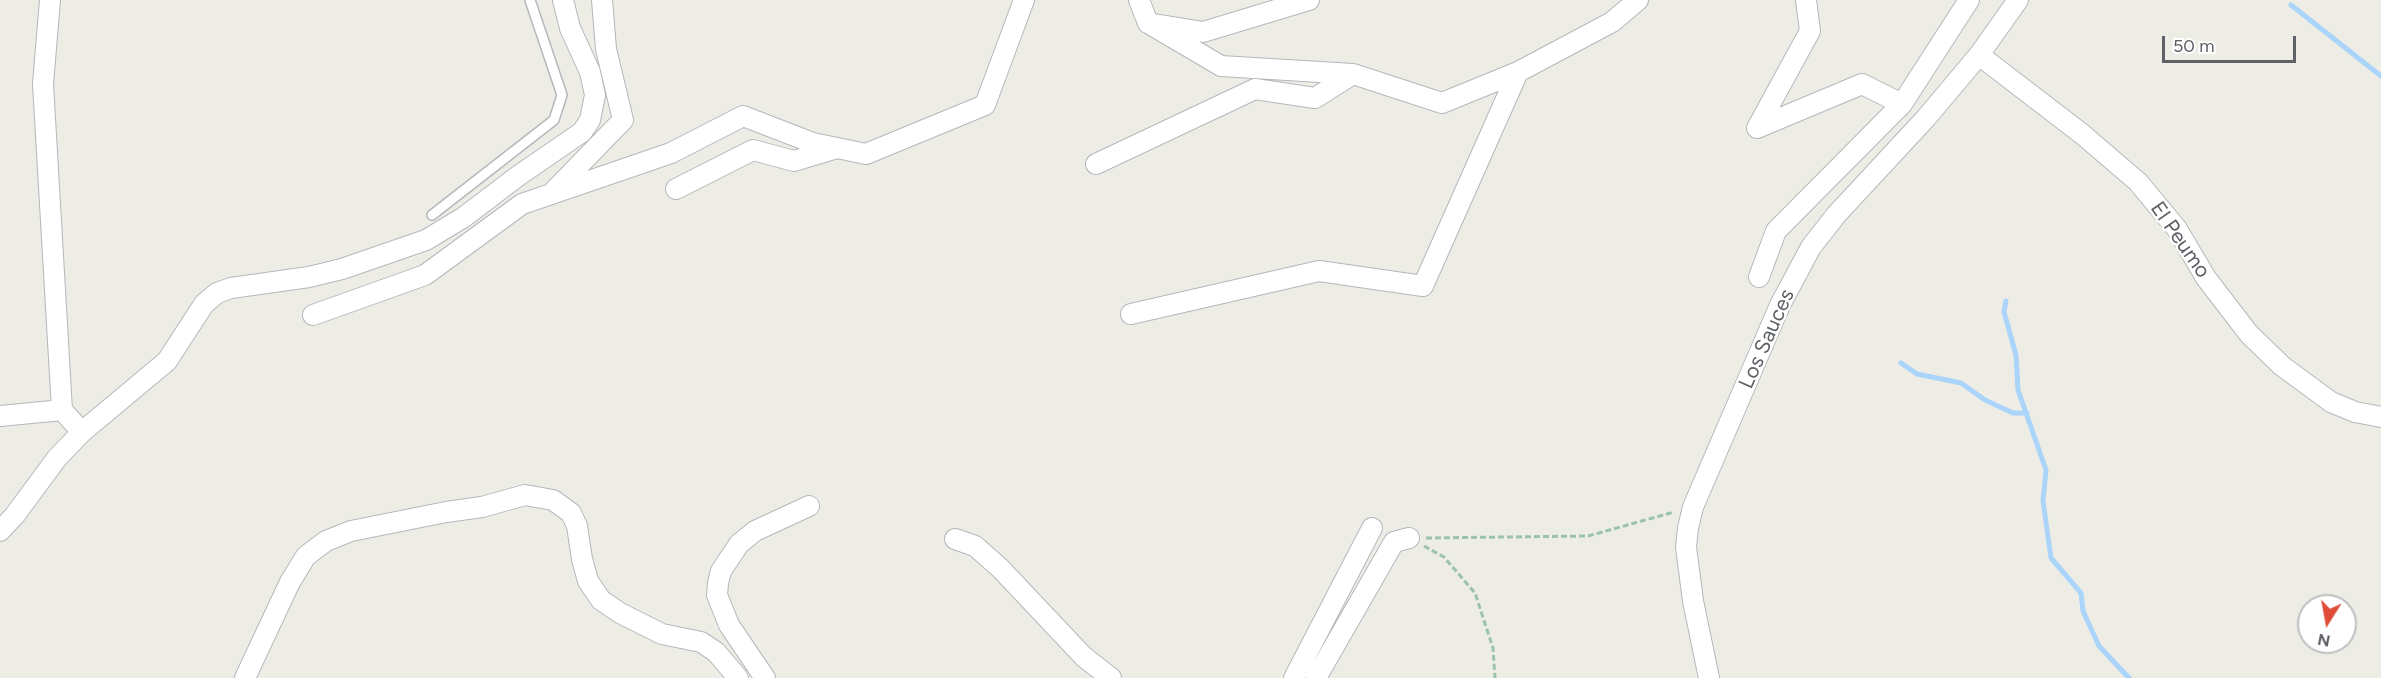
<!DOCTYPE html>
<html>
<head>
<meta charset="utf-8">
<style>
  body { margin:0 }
  #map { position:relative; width:2381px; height:678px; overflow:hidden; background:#eeede5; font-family:Figtree,sans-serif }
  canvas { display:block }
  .north { position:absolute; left:2297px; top:594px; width:60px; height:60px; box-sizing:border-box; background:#fff; border:2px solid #bebfc1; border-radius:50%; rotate:191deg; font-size:16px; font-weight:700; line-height:24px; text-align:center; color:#5d6065 }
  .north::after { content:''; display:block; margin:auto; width:21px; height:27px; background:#df4d3a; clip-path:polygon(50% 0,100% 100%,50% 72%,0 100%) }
  .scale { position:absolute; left:2162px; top:36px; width:134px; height:27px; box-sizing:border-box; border:3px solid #5d6065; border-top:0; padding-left:8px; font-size:18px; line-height:21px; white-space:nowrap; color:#5d6065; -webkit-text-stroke:4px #fff; paint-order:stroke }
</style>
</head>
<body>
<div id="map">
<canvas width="2381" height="678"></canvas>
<div class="north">N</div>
<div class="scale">50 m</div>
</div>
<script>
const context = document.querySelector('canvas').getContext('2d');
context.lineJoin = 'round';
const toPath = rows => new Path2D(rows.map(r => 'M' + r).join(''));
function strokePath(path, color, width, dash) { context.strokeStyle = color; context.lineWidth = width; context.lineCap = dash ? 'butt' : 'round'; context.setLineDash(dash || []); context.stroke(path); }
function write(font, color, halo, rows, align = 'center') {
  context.font = font + ' Figtree,sans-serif'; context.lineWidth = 4.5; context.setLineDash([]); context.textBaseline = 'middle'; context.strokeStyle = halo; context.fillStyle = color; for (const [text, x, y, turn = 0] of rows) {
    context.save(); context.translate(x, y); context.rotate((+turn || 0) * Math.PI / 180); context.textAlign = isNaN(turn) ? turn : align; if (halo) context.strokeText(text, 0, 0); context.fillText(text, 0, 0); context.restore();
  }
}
strokePath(toPath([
  [2291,5,2381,76],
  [2006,301,2004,312,2016,355,2018,390,2046,470,2043,501,2051,558,2081,593,2083,611,2099,646,2129,678],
  [1901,363,1917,374,1961,383,1985,400,2013,413,2027,413]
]), '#aad4fa', 5);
const lane = toPath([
  [432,215,554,120,562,95,530,0]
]);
const street = toPath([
  [50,0,43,84,62,410],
  [1139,0,1148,23,1203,32,1309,0],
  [1806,0,1810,31,1757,128,1862,84,1902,104],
  [1148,23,1221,66,1353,74,1442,103,1518,72,1612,22,1638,0],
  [1979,55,2082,134,2138,182,2177,229,2206,278,2249,334,2282,366,2331,402,2355,412,2381,417],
  [1096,164,1255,89,1315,98,1353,74],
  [676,189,753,150,794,161,834,149],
  [553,192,623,120,606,49,602,0],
  [1759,277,1776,231,1902,104,1969,0],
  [1131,314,1319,271,1423,286,1518,72],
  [313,315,425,275,522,204,671,153,743,116,813,143,866,154,985,105,1024,0],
  [0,416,62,410,82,432],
  [0,531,15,515,57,458,82,432,167,361,204,304,217,293,231,288,309,277,342,269,426,240,464,217,518,176,582,132,590,120,595,95,590,72,570,28,563,0],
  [955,539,975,546,1000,568,1084,657,1111,678],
  [245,678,290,582,306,556,326,541,351,531,446,512,482,507,525,495,553,500,571,513,577,526,582,559,588,581,601,600,620,613,662,634,701,642,716,652,738,678],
  [765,678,729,625,717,595,718,583,721,571,739,544,755,531,809,506],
  [1294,678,1372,528],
  [1316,678,1394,542,1409,538],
  [1709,678,1693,601,1686,547,1688,528,1693,507,1780,305,1811,247,1836,215,1926,118,1979,55,2018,0]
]);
strokePath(lane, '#b5b7bb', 12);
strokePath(street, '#b5b7bb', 22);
strokePath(toPath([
  [1426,538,1588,536,1674,512],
  [1424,546,1444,557,1475,593,1493,648,1495,678]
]), '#9bc3a8', 3, [6, 3]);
strokePath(lane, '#fff', 9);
strokePath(street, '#fff', 20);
write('21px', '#5d6065', '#fff', [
  ["El Peumo",2180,240,55],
  ["Los Sauces",1767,339,-66]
]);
</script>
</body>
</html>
